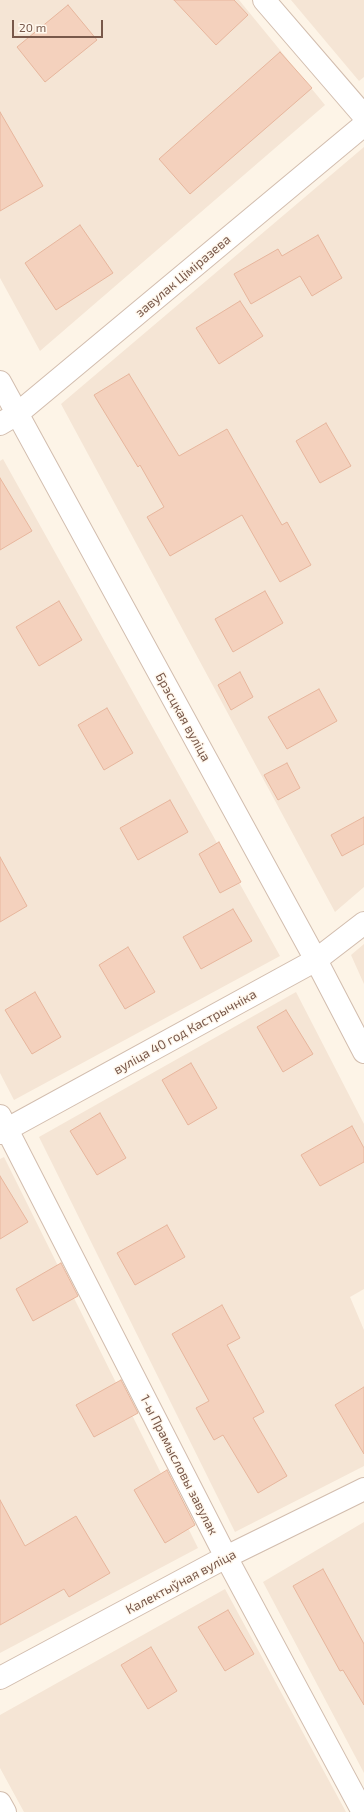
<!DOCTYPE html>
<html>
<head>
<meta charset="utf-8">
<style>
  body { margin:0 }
  #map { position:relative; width:364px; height:1812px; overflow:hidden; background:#fdf4e7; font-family:"Exo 2",sans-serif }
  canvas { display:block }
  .scale { position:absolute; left:12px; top:20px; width:91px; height:18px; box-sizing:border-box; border:2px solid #78584a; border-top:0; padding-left:5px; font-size:12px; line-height:14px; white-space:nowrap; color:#78584a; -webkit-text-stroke:3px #fff8ee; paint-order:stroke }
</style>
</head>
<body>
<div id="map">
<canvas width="364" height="1812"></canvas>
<div class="scale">20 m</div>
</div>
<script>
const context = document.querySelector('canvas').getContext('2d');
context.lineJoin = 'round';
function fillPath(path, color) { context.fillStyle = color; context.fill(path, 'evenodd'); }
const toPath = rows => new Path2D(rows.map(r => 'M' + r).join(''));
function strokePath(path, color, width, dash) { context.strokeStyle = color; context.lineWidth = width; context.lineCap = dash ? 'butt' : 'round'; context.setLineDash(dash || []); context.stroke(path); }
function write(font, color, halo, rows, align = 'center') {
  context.font = font + ' "Exo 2",sans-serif'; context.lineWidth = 3; context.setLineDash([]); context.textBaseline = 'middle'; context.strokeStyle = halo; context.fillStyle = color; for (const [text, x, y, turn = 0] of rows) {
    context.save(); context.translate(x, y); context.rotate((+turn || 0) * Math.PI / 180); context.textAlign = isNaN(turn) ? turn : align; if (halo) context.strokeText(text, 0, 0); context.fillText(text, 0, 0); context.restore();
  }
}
fillPath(toPath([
  [0,0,239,0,325,105,40,351,0,278],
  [291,0,364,0,364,77,359,81],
  [364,147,364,887,335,912,61,404],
  [3,459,280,956,14,1100,0,1073,0,461],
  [364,944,364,984,351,955],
  [296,992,364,1124,364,1289,350,1297,364,1330,364,1466,235,1532,39,1137],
  [4,1157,198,1548,0,1653,0,1159],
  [364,1522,364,1773,263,1582],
  [225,1589,346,1812,24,1812,0,1768,0,1715]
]), '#f5e5d5');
const building = toPath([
  [174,0,234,0,248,15,216,45,174,0],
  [68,5,97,40,45,82,17,47,68,5],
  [280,52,312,88,190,194,159,159,280,52],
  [0,112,43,186,0,211,0,112],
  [80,225,113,273,56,310,25,263,80,225],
  [318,235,342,278,312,296,300,276,251,304,234,274,278,249,282,256,318,235],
  [240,301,263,336,219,364,196,328,240,301],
  [129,374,179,456,227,429,282,525,287,522,311,565,280,582,242,515,170,556,147,517,164,507,140,465,138,467,94,395,129,374],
  [326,423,351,466,320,483,296,441,326,423],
  [0,478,32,531,0,550,0,478],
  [265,591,283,623,233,652,215,619,265,591],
  [59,601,82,640,39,666,16,627,59,601],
  [240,672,253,697,231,710,218,685,240,672],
  [319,689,337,721,287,749,268,717,319,689],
  [107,708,133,753,104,770,78,725,107,708],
  [287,763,300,788,278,800,264,775,287,763],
  [170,800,188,832,138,860,120,828,170,800],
  [364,817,364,844,342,856,331,835,364,817],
  [219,842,241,882,220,893,199,854,219,842],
  [0,857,27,906,0,922,0,857],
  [233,909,252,941,201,969,183,937,233,909],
  [128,947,155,992,125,1009,99,965,128,947],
  [35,992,61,1037,32,1054,5,1010,35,992],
  [286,1010,313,1054,283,1072,257,1027,286,1010],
  [191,1063,217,1108,188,1125,162,1080,191,1063],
  [100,1113,126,1158,97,1175,70,1131,100,1113],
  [352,1126,364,1148,364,1162,320,1186,301,1155,352,1126],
  [0,1176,28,1222,0,1239,0,1176],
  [167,1225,185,1257,135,1285,117,1253,167,1225],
  [61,1263,78,1296,33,1321,16,1289,61,1263],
  [222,1305,240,1338,227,1345,264,1412,253,1418,287,1476,258,1493,223,1435,214,1440,196,1408,209,1401,172,1334,222,1305],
  [121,1380,138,1413,94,1437,76,1405,121,1380],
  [364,1387,364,1454,335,1405,364,1387],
  [167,1470,195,1525,165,1543,134,1490,167,1470],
  [0,1500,25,1546,76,1516,110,1573,69,1597,64,1589,0,1625,0,1500],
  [323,1569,364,1644,364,1705,343,1670,340,1671,293,1586,323,1569],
  [228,1610,254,1654,225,1671,198,1627,228,1610],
  [151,1647,177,1691,148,1709,121,1665,151,1647]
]);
fillPath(building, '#f4d1bd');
strokePath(building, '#e7b69d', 1);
const minor = toPath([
  [264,0,364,116],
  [0,382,316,960,364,1052],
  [0,424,17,414,364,125],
  [0,1116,226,1557,363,1812],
  [0,1133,316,960,364,923],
  [0,1678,226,1557,364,1489],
  [0,1803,5,1812]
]);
strokePath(minor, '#d2bdae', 24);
strokePath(minor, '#fff', 22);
write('13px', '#78584a', '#fff8ee', [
  ["завулак Ціміразева",183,276,-40],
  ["Брэсцкая вуліца",183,717,61],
  ["вуліца 40 год Кастрычніка",185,1032,-29],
  ["1-ы Прамысловы завулак",179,1465,63],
  ["Калектыўная вуліца",181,1582,-28]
]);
</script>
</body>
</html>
